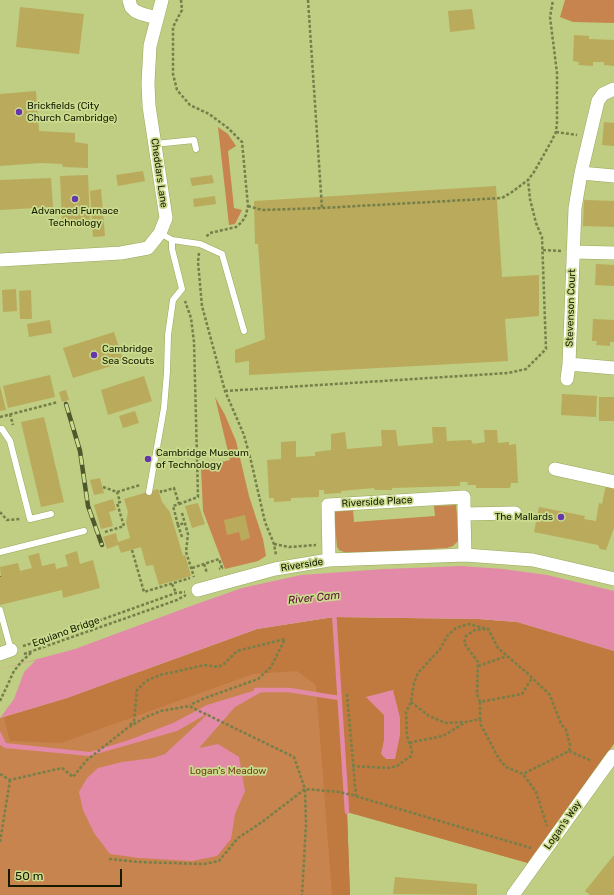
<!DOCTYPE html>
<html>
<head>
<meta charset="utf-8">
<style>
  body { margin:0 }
  #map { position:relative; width:614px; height:895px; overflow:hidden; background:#bfce82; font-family:Rubik,sans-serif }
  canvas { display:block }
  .scale { position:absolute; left:8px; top:869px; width:114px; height:18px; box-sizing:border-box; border:2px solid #161b00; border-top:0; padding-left:5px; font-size:12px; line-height:14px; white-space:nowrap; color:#161b00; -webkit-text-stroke:3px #cbdc8e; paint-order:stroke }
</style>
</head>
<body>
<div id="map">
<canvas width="614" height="895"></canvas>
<div class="scale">50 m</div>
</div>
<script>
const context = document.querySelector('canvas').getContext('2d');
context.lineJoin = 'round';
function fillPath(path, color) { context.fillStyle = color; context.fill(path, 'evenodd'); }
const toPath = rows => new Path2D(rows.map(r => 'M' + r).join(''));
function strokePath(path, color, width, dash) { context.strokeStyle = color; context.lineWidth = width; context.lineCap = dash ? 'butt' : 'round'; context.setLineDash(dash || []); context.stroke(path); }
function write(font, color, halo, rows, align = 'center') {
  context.font = font + ' Rubik,sans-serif'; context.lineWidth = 3.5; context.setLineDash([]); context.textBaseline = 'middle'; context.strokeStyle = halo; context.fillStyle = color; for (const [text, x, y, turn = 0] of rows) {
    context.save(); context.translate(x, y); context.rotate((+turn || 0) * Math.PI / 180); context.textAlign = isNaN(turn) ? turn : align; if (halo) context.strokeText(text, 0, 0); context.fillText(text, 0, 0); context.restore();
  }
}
fillPath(toPath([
  [565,0,614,0,614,23,573,22,560,17],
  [218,127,228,134,236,146,228,151,234,208,242,210,235,224,229,225],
  [215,397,225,415,236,441,249,496,263,539,266,556,258,561,225,569,203,511,201,467,230,460],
  [456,505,459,537,458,541,453,546,447,548,349,554,339,550,337,547,334,512,353,510,354,522,435,516,434,506],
  [517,622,614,651,614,744,528,863,347,812,350,895,0,895,0,718,67,698,138,672]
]), '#c7844e');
fillPath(toPath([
  [334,617,478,619,517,622,614,651,614,743,528,863,347,812,350,895,332,895,316,685,297,671,253,674,61,743,10,741,4,717,67,698,257,629],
  [393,690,400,718,400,735,382,754,384,740,384,715,366,697]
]), '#c0793e');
fillPath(toPath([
  [462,566,503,569,547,575,614,591,614,651,517,622,478,619,334,617,257,629,67,698,0,718,0,669,75,649,191,606,242,588,301,575,384,569],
  [256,690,265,690,235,707,199,748,218,744,239,757,245,791,235,814,231,839,217,856,192,861,139,858,110,854,94,833,83,810,79,792,87,778,98,768,122,762,153,758,165,754,210,712,177,731,89,756,5,748,0,745,0,731,6,743,90,752,129,740,173,723,207,705],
  [393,690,400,718,400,735,395,759,386,759,381,754,384,740,384,715,366,697]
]), '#e48aa9');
fillPath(toPath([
  [36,660,24,672,14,699,0,718,0,669]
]), '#bfce82');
strokePath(toPath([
  [334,612,347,812],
  [256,690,289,690,339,698]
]), '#e48aa9', 4.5);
fillPath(toPath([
  [20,7,84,14,79,54,16,47],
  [472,9,475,29,450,32,448,11],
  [574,35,589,36,589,39,614,40,614,66,604,65,604,62,593,62,593,66,578,65,579,62,573,61],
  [36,91,39,131,75,133,75,142,88,144,88,168,63,167,62,164,41,163,0,166,0,94],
  [604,122,614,123,614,146,602,145],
  [143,171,145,181,118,186,116,175],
  [88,175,90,221,62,222,60,176],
  [212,175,214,183,192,186,190,178],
  [51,178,53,207,0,210,0,180],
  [496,186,502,277,539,275,539,316,505,319,508,361,249,375,249,361,235,363,235,350,265,339,258,244,255,244,254,201],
  [101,189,105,236,93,237,90,191],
  [215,196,216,204,194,207,193,199],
  [584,200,614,201,614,227,583,226],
  [596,264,614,265,614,286,595,285],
  [16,289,17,311,3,312,2,290],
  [31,290,32,319,20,319,19,291],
  [593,319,614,320,614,342,610,342,610,346,596,345,597,341,592,341],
  [50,320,52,333,29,337,27,324],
  [114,332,124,362,73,378,63,348],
  [50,375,55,397,8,408,3,386],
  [144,376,152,401,108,415,101,390],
  [0,386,6,410,0,411],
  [66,390,69,400,62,402,59,392],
  [562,394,597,396,596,417,561,415],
  [599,397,614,397,614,421,599,421],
  [135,411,139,423,123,428,119,416],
  [44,417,64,502,41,507,21,422],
  [432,427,446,427,447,441,471,440,473,444,485,442,484,430,497,430,498,443,509,442,509,445,516,444,518,483,511,483,510,488,476,488,476,485,467,485,468,482,460,482,460,486,392,488,392,490,375,490,374,488,341,491,341,493,324,494,324,490,319,490,319,497,291,498,291,501,274,502,274,498,269,498,267,460,281,459,281,442,296,441,296,457,315,456,315,452,331,450,331,434,345,432,347,449,382,446,381,430,396,430,398,446,433,443],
  [100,478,104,493,94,495,90,480],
  [606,485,614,487,614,528,606,550,600,549,598,545,534,532,539,507,585,516,584,519,596,521,599,503,602,504],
  [158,489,162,502,170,512,183,556,185,555,191,576,159,585,153,565,146,566,141,547,121,553,118,545,107,549,103,537,116,533,118,542,130,538,126,522,128,512,124,499],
  [113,499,116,510,109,512,113,526,101,529,94,505],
  [198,503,205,524,192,528,185,506],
  [245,515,250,538,241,541,239,532,227,535,224,520],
  [77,551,80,564,93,560,100,588,63,598,62,590,0,605,0,577,1,577,0,567,18,563,20,571,32,568,28,556,39,553,42,566,55,563,56,569,68,566,65,555],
  [614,855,614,895,590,895,585,891],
  [395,877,477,884,477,895,393,894]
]), '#baaa5b');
const lane = toPath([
  [155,144,194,140,196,149],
  [160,233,172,240,200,244,222,254,244,331],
  [0,429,2,429,10,441,30,519,51,514],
  [149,492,164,408,167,372,168,335,173,300,182,289,172,249,172,240],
  [0,552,84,531],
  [0,610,11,650]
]);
const street = toPath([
  [129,0,131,7,135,11,142,14,157,18],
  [614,89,603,94,598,101,581,173,575,208,569,364,614,368],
  [581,173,614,176],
  [573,252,614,253],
  [0,260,121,253,148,248,160,233,166,218,149,106,148,83,150,46,162,0],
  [567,379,569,364],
  [555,469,614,482],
  [464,514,465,555],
  [329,560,328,505,464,497,464,514,515,513],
  [198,590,275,569,329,560,465,555,533,560,614,579],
  [0,654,11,650],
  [513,895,613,756]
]);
strokePath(lane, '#98a75b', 7);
strokePath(street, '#98a75b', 14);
strokePath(toPath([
  [181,0,182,10,173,27,173,74,177,90,190,105,209,114,228,128,242,142,248,206,246,215,242,222,236,227,210,233,206,237],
  [308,0,322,208],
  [556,132,577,135],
  [248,206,262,210,322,208,502,198,512,192,528,180,534,172,551,142,556,132,557,122,557,73,550,17,553,0],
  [543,250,561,251],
  [199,253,198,262,202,306,225,391,244,435,251,461,265,522,274,544,276,555],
  [225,391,508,373,526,369,546,349,542,237,536,223,530,199,528,180],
  [10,414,13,425],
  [0,417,58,402],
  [103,487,117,492,140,485],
  [161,490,161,492,174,488,179,504,173,506,178,525],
  [179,504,198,497,194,342,191,318,185,301],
  [0,512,7,520,20,519],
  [182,513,188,534,186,552,194,577],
  [105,532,124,526,117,503,120,502,117,492],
  [182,537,178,525,185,523],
  [274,544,289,547,316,545],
  [132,550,144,592,190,578],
  [204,564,207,573],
  [192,568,219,559,222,568,219,569],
  [0,576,0,577],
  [172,584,176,593],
  [23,646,70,631,176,593,185,592],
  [24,654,177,600,186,595],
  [478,666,507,656],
  [347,694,356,796],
  [0,701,14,671,22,661,32,652],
  [411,702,429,716,446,723,465,722],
  [480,702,477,694,478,662,464,643,466,636,475,630,486,629],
  [480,719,481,725,499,759,506,767,523,774,536,792,547,826],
  [130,725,134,721,137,690,146,681,160,675,205,665,218,667,224,664,237,651,285,639,271,667,258,679,205,698,190,705],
  [410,744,412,742,443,736,466,722,480,719,480,702,522,694,532,678],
  [569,751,592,761],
  [352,766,388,768,397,766,411,756,412,751,407,736,406,712,411,702,414,683,418,673,440,649,448,635,456,628,469,624,488,629,498,648,527,673,550,695,561,724,566,730,570,745,569,751,523,774],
  [0,774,10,780,62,768,73,777,87,760,126,729,146,717,161,711,189,706,294,757,305,789,306,825,302,895],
  [0,842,10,780],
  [109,859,138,862,204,864,219,861,238,838,262,822,305,789,339,792,352,795,531,848]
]), '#747f49', 2.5, [3, 2]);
strokePath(lane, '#fff', 6);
strokePath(street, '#fff', 13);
const rail = toPath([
  [66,404,80,451,88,506,102,545]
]);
strokePath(rail, '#4f582c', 4.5);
strokePath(rail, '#cbdc8e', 3, [9]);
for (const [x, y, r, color] of [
  [19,112,4,"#6735ac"],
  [75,199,4,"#6735ac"],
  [94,355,4,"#6735ac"],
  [148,459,4,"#6735ac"],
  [561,517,4,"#6735ac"]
]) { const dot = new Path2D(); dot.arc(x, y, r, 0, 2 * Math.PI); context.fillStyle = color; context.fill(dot); strokePath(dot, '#cbdc8e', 1.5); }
write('10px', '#161b00', '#cbdc8e', [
  ["Brickfields (City",27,106],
  ["Church Cambridge)",27,118],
  ["Advanced Furnace",75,211,"center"],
  ["Technology",75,223,"center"],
  ["Cambridge",102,349],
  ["Sea Scouts",102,361],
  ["Cambridge Museum",156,453],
  ["of Technology",156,465],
  ["The Mallards",553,517,"right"]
], 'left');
write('10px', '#161b00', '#cbdc8e', [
  ["Cheddars Lane",159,173,82],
  ["Stevenson Court",571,308,-88],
  ["Riverside Place",377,502,-3],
  ["Riverside",302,565,-9],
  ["Equiano Bridge",66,632,-20],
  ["Logan's Way",563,825,-55]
]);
write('10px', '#6f3f13', '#cbdc8e', [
  ["Logan's Meadow",228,771]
]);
write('italic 11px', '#5d0d33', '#cbdc8e', [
  ["River Cam",314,598,-6]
]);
</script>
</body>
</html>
